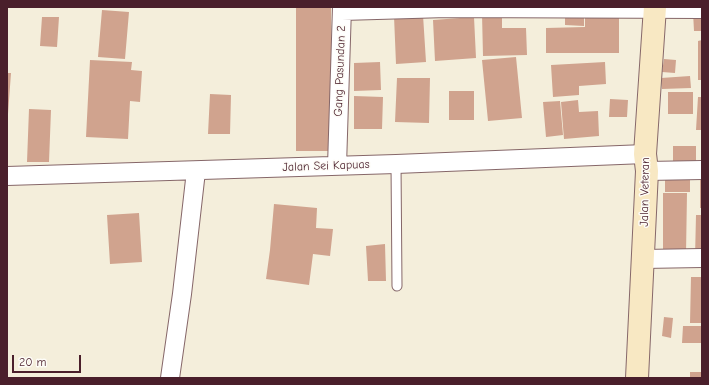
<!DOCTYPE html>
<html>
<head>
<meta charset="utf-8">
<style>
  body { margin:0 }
  #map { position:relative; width:709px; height:385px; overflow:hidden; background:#f4eedb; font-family:"Comic Neue",sans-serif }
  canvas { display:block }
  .frame { position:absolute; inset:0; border:8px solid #4a1f2b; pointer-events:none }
  .scale { position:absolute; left:12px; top:355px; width:69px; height:18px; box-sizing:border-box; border:2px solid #4a1f2b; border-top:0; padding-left:5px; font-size:12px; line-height:14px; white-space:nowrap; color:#4a1f2b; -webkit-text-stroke:3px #fdfcf7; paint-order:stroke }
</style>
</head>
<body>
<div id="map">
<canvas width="709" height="385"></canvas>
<div class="frame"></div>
<div class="scale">20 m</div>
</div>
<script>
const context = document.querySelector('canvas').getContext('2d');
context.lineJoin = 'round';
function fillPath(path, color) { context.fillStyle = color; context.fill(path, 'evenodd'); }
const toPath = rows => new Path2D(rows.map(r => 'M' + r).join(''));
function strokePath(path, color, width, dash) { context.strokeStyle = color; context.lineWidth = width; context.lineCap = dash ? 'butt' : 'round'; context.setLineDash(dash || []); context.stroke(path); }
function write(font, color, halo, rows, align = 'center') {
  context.font = font + ' "Comic Neue",sans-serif'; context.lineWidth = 3; context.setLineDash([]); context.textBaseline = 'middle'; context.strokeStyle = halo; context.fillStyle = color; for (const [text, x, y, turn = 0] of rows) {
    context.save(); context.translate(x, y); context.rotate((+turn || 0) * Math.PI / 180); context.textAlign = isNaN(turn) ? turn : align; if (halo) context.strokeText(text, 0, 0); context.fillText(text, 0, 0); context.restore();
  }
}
fillPath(toPath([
  [296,7,331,7,332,151,296,151],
  [102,10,129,12,125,59,98,57],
  [565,12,584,13,584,26,565,25],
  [619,12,619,53,546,53,546,28,585,27,585,13],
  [693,12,702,12,702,31,694,31],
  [482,14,502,14,502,28,526,28,527,55,483,56],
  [423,15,426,62,396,64,394,16],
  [42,17,59,17,57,47,40,46],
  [474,17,476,58,435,61,433,20],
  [702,40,702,80,698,80,698,41],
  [516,57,522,118,488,121,482,60],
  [664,59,676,60,675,73,662,72],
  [90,60,132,62,131,70,142,71,140,102,130,101,128,139,86,137],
  [380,62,381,90,354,91,354,63],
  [605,62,606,84,579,86,579,95,553,97,551,65],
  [7,73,11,73,8,114,7,114],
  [690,76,691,88,662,89,661,78],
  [397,78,430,78,429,123,395,122],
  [449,91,474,91,474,120,449,120],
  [668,92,693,92,693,114,668,114],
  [210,94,231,95,230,134,208,134],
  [354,96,383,97,382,129,354,129],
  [698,97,702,97,702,130,696,130],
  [610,99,628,100,627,117,609,117],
  [578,100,579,112,598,111,599,136,564,139,561,102],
  [560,101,563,135,546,137,543,102],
  [29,109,51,110,49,162,27,162],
  [673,146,696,146,696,162,673,162],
  [665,175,690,175,690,192,665,192],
  [700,178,702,178,702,208,700,208],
  [663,193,687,193,686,254,663,254],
  [274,204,317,208,316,228,333,229,330,256,313,254,309,285,266,279,270,250],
  [139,213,142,262,110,264,107,215],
  [696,215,702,215,702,258,695,258],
  [385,244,386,281,368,281,366,246],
  [691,277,702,277,702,323,690,323],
  [664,317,673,318,671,338,662,336],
  [683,326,702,326,702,343,682,343],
  [690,372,702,372,702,378,690,378]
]), '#d0a38e');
const lane = toPath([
  [396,164,397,286]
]);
const street = toPath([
  [342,11,447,8,702,9],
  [337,166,342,7],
  [647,171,702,170],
  [7,176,396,164,645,154],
  [643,259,702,258],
  [170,378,182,294,196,171]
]);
const secondary = toPath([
  [637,378,647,171,645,154,655,7]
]);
strokePath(lane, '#866769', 11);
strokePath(street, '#866769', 20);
strokePath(secondary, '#866769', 24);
strokePath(lane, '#fff', 9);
strokePath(street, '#fff', 18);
strokePath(secondary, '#f8e8c3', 22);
write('12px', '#4a1f2b', '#fdfcf7', [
  ["Gang Pasundan 2",340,71,-88],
  ["Jalan Sei Kapuas",326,166,-2],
  ["Jalan Veteran",645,192,-89]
]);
</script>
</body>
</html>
